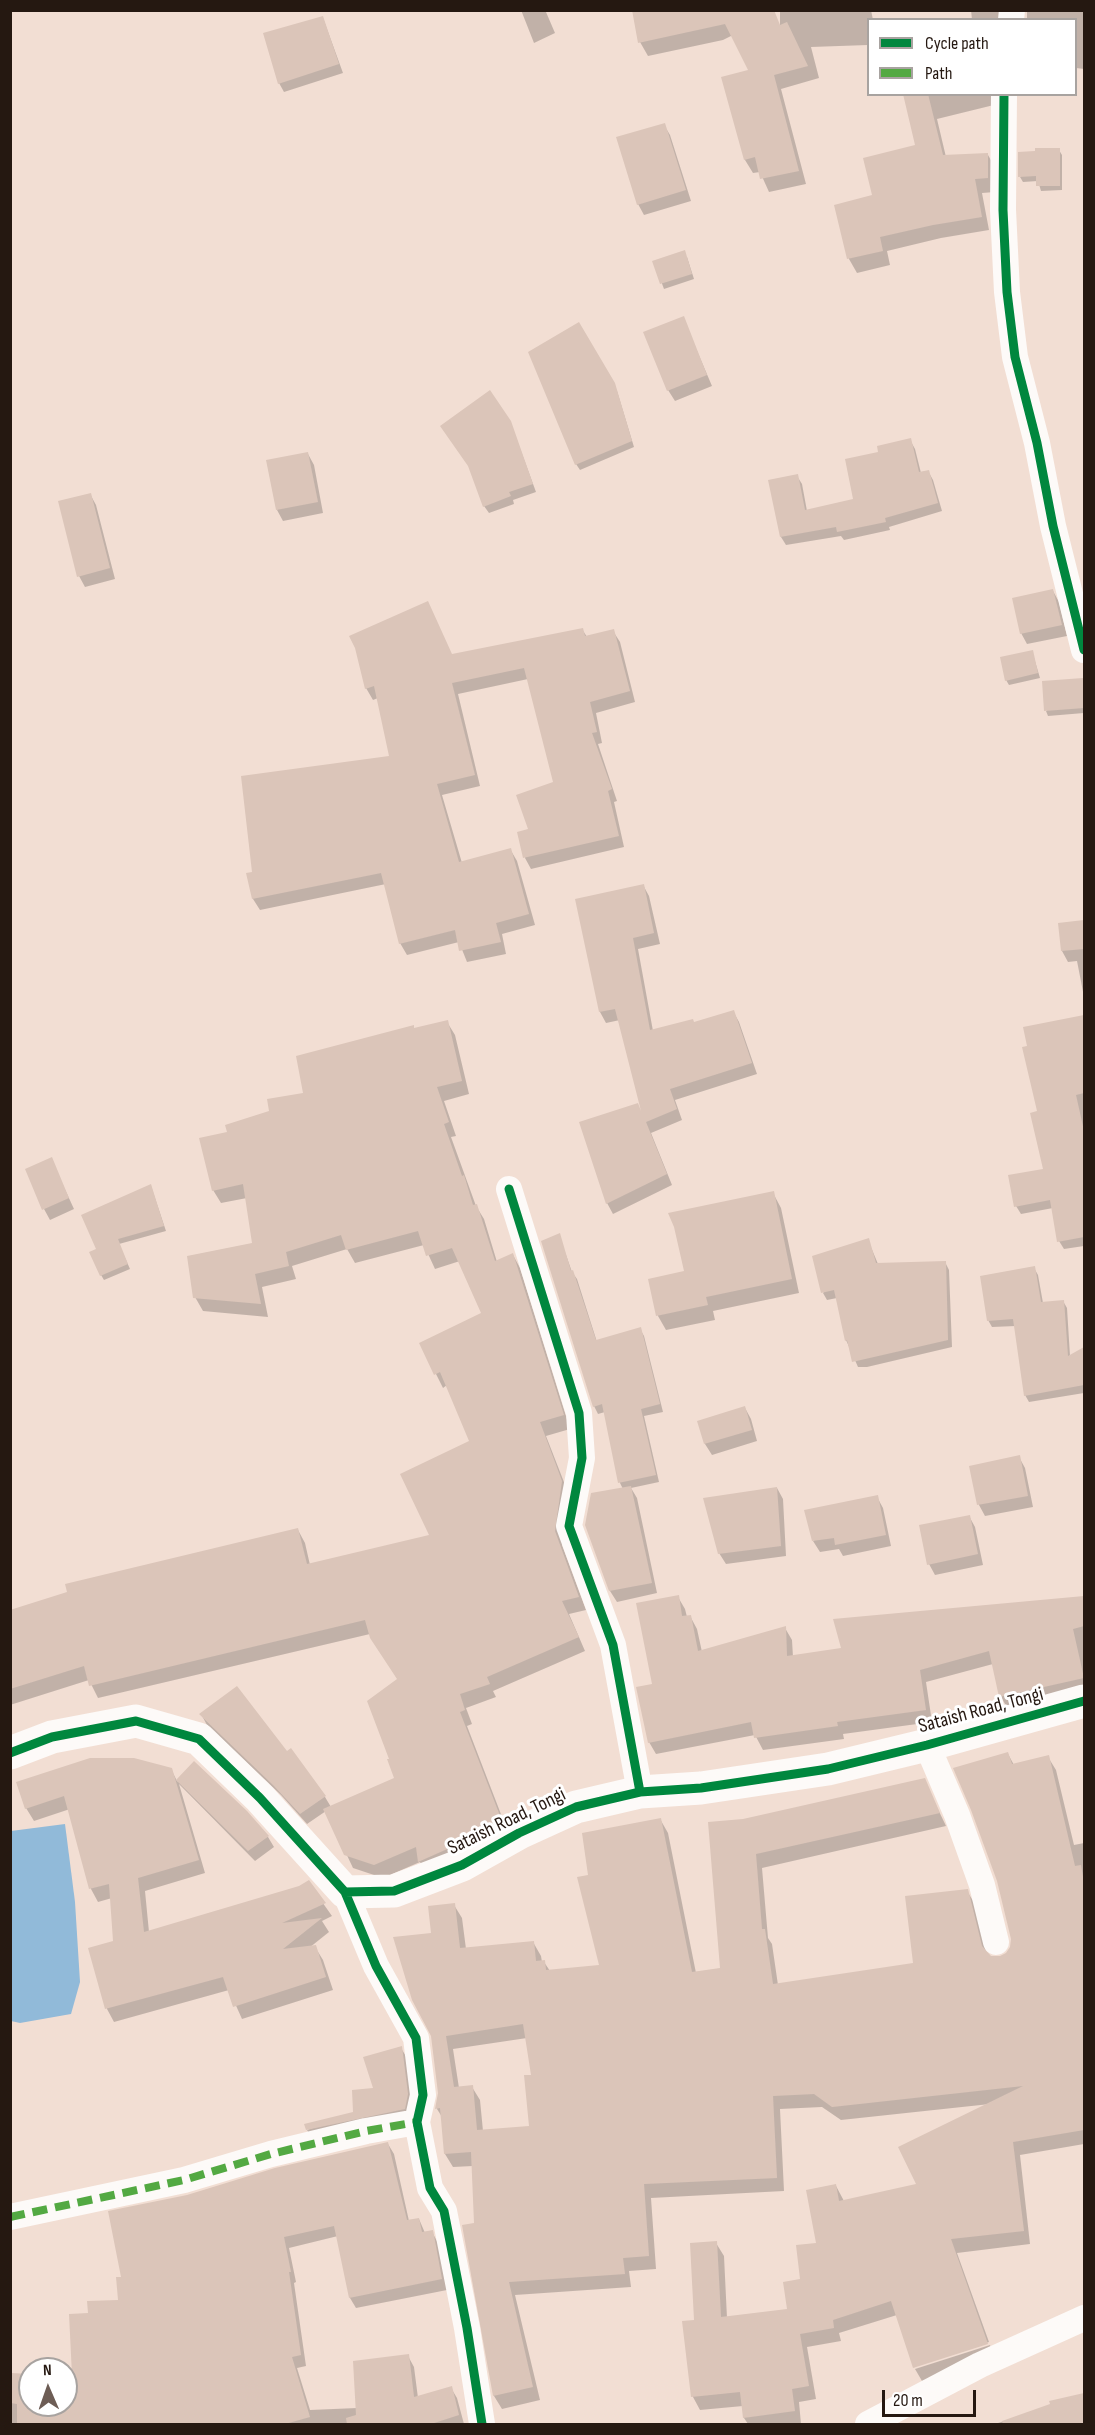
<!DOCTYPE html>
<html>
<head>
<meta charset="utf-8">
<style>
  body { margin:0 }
  #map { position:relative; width:1095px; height:2435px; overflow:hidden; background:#f2ded3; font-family:"Sofia Sans Condensed",sans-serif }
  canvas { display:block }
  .frame { position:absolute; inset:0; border:12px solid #251811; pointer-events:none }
  .legend { position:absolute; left:867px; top:18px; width:210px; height:78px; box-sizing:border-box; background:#fff; border:2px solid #a8a3a0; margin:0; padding:8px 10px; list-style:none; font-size:18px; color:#251811 }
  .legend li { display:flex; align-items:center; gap:12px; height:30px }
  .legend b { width:30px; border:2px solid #a8a3a0 }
  .north { position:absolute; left:18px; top:2357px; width:60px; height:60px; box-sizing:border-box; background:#fff; border:2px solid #a8a3a0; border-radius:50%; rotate:358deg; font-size:16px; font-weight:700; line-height:24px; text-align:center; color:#251811 }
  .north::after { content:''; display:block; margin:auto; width:21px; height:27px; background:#6d5d55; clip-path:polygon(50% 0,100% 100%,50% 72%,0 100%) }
  .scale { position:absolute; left:882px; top:2390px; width:94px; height:27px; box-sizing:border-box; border:3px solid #251811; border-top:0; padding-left:8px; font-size:18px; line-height:21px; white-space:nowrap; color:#251811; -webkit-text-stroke:4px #fff; paint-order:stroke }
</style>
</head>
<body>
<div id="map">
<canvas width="1095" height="2435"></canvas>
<div class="frame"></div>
<ul class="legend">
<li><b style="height:8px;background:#00873e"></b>Cycle path</li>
<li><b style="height:8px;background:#53a942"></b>Path</li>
</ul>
<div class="north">N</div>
<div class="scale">20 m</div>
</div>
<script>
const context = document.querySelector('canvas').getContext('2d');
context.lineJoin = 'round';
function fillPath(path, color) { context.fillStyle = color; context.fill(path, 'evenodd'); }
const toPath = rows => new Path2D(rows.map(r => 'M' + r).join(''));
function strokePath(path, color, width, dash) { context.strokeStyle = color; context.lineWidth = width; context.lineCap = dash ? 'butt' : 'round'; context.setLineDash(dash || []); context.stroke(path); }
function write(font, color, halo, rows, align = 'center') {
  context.font = font + ' "Sofia Sans Condensed",sans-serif'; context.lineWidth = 6; context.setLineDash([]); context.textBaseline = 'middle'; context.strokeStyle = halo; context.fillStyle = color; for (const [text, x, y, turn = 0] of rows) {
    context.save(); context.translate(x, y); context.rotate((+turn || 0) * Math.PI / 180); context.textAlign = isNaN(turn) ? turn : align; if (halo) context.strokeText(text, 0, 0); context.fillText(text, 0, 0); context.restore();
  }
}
fillPath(toPath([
  [65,1824,75,1902,80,1982,71,2014,20,2023,11,2021,11,1831]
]), '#91bad9');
fillPath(toPath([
  [521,10,551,10,546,12,555,33,534,43],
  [759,10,780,35,780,10,871,10,873,20,868,20,868,45,811,47,819,78,781,89,806,184,769,192,760,172,753,173,745,160,751,71,733,35,723,40,648,56,640,42],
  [971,10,1013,10,1006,20,972,20],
  [1027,10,1084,10,1084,69,1076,68,1076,20,1027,20],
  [323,18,343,73,284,92,279,83],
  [905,94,999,94,998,104,937,119,946,157,988,155,996,169,995,192,982,193,989,230,941,238,887,251,890,265,857,273,849,259,836,206,874,197,917,146],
  [664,125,670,135,691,201,644,215,638,204],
  [1059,150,1062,155,1062,190,1041,191,1038,181,1023,182,1020,177],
  [687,257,694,279,664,289,654,262],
  [683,318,712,386,675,401,668,390],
  [617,391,634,447,580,470,576,464],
  [510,421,536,492,513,500,514,504,489,513,484,506],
  [910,440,915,449,921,473,928,471,933,480,942,511,889,527,890,530,844,540,841,536,786,545,781,537,797,476,802,484,807,511,855,501,880,454],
  [308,454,314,465,323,513,283,521,277,510],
  [90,494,96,505,115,579,85,587,79,576],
  [1053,591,1059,602,1067,636,1027,644,1021,633],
  [582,629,587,637,613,631,620,642,635,702,596,713,602,743,598,744,617,801,614,802,624,847,531,869,525,858,530,830,555,783,528,679,458,694,480,786,442,795,462,863,510,849,517,861,535,925,502,934,506,954,467,962,459,942,407,955,400,943,386,884,260,910,253,899,248,874,253,873,391,757,378,698,373,700,366,688,453,656],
  [1032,651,1040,678,1009,685,1006,680],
  [1079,685,1084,713,1048,716,1046,711],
  [643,885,649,896,660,944,638,949,653,1031,694,1024,733,1011,739,1022,757,1074,675,1100,682,1120,651,1133,672,1185,613,1214,607,1203,643,1115,620,1020,606,1023,600,1012,577,900],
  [1084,921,1084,997,1077,961,1068,962,1062,951,1059,924],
  [1082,1017,1084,1022,1084,1246,1064,1249,1059,1241,1053,1208,1021,1214,1016,1206,1044,1170,1039,1112],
  [447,1022,455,1035,469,1094,444,1101,456,1136,451,1137,476,1206,484,1219,497,1262,513,1255,520,1268,570,1429,546,1436,569,1495,562,1545,586,1610,569,1614,585,1651,493,1691,496,1697,466,1708,472,1724,467,1726,509,1835,427,1874,420,1862,383,1878,353,1868,326,1811,307,1824,281,1795,207,1725,201,1714,286,1753,325,1797,331,1807,396,1779,398,1680,370,1634,98,1698,89,1680,10,1705,10,1611,298,1530,305,1543,310,1565,431,1536,471,1442,447,1385,443,1388,421,1344,483,1313,460,1261,435,1269,424,1245,355,1263,347,1249,292,1266,296,1279,262,1287,268,1317,203,1311,195,1297,254,1244,247,1198,221,1203,213,1190,229,1133,305,1094,414,1030],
  [51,1159,74,1209,50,1220,44,1209],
  [151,1186,166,1231,119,1244,130,1269,104,1280,101,1275,98,1250],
  [773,1193,781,1208,799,1293,713,1311,715,1320,666,1330,658,1316,650,1280,685,1272],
  [559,1235,572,1272,577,1279,597,1342,640,1329,644,1336,663,1412,644,1416,659,1482,631,1488,637,1498,657,1593,617,1602,610,1591,623,1489,620,1483,605,1412,598,1414,594,1406],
  [868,1240,878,1264,945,1262,949,1270,952,1347,867,1367,858,1367,846,1340,837,1298,827,1300,823,1293],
  [1034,1268,1038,1275,1043,1303,1063,1301,1067,1308,1070,1356,1084,1349,1084,1393,1029,1402,1025,1395,1016,1326,992,1327,988,1320],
  [745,1408,751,1419,757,1441,712,1455,705,1444,699,1422],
  [1019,1457,1025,1468,1033,1507,985,1516,979,1505,971,1467],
  [777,1488,783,1499,786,1556,726,1564,719,1553],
  [877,1497,883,1508,891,1546,843,1556,839,1549,820,1552,813,1541],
  [969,1516,975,1527,983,1565,935,1575,929,1564],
  [678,1597,685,1609,687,1617,690,1616,697,1629,702,1652,785,1628,792,1640,793,1657,842,1649,1084,1598,1084,1691,1008,1709,1001,1697,993,1664,926,1682,932,1722,843,1734,844,1739,763,1750,755,1735,656,1754,649,1742,653,1685],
  [1008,1754,1014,1765,1048,1757,1056,1770,1074,1845,1084,1843,1084,2144,1020,2155,1030,2244,957,2253,989,2342,915,2366,915,2368,897,2315,839,2333,841,2341,807,2347,816,2399,799,2402,801,2424,748,2424,744,2418,743,2406,700,2410,693,2397,683,2323,696,2321,716,2243,724,2256,727,2318,789,2311,818,2244,836,2186,844,2201,919,2185,990,2104,841,2120,822,2107,780,2109,784,2191,651,2198,656,2269,629,2271,631,2287,515,2295,540,2400,502,2409,494,2396,464,2226,476,2224,473,2166,453,2167,445,2154,442,2117,437,2109,439,2093,433,1935,454,1905,462,1918,466,1949,533,1942,541,1956,542,1962,544,1962,550,1971,601,1966,590,1876,660,1819,668,1833,696,1973,722,1969,744,1821,924,1780,946,1826,762,1868,768,1938,772,1944,778,1985,915,1964,967,1891,975,1904,987,1954,991,1958,1000,1958,1007,1954,1012,1947],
  [527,2038,533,2076,530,2127,483,2131,480,2100,472,2087,459,2088,453,2049],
  [171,1769,177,1781,268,1837,274,1847,255,1861,179,1784,205,1873,145,1891,149,1932,300,1888,308,1882,332,1916,322,1921,329,1932,309,1948,315,1947,323,1960,333,1990,242,2019,229,1990,114,2022,107,2009,90,1949,115,1942,112,1898,98,1902,91,1889,70,1809,34,1821,26,1808,18,1783],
  [401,2048,407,2058,413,2106,410,2119,313,2140,307,2130,355,2113,375,2089],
  [388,2144,394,2154,409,2221,419,2219,425,2233,432,2232,438,2243,447,2290,356,2308,350,2298,338,2236,289,2248,296,2282,294,2283,306,2366,297,2368,310,2410,357,2408,408,2356,414,2367,418,2398,451,2388,457,2398,464,2424,10,2424,10,2377,30,2375,30,2405,66,2405,66,2376,73,2377,90,2314,120,2301,123,2278,188,2196],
  [990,2345,994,2358,922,2381,915,2369],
  [1084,2395,1084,2424,995,2424,1052,2405,1051,2402]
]), '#0003');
fillPath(toPath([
  [632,10,774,10,780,25,787,22,808,66,774,75,799,171,760,179,755,157,744,160,721,77,748,70,725,24,638,43],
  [323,16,339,64,278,84,263,33],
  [903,94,928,94,943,155,988,153,988,178,975,179,982,217,933,225,880,237,883,251,847,259,834,205,872,195,863,158,915,145],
  [665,123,686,190,637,205,616,137],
  [1035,148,1060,148,1060,186,1036,186,1036,176,1018,177,1018,152,1035,151],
  [685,250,692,274,660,284,652,261],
  [684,316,707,375,667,391,643,332],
  [579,322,615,383,632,441,575,465,528,352],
  [490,390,511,421,533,484,509,492,511,496,483,507,468,466,440,426],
  [911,438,919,472,929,470,938,503,885,518,886,522,837,532,836,527,780,537,768,480,798,474,805,510,853,499,845,459,878,452,877,446],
  [308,452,318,502,276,510,266,460],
  [91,493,110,568,77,577,58,501],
  [1053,589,1062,625,1020,634,1012,598],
  [428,601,452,654,583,628,585,636,614,629,630,691,590,702,597,732,592,733,612,789,608,791,619,836,523,858,517,832,528,829,516,795,553,782,524,668,452,683,475,775,437,784,459,862,511,848,529,914,496,923,501,942,459,951,455,930,399,944,381,873,252,899,246,873,252,872,241,776,389,756,374,686,365,689,355,648,349,636],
  [1033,650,1038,673,1005,681,1000,657],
  [1083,678,1084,708,1044,711,1042,681],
  [644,884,654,933,633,938,650,1030,693,1019,694,1022,734,1010,752,1063,670,1089,677,1109,646,1122,667,1174,606,1204,579,1122,638,1103,641,1111,615,1009,599,1012,575,899],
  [1084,920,1084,949,1061,951,1058,923],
  [1084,1015,1084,1093,1076,1095,1084,1131,1084,1237,1057,1242,1050,1200,1014,1207,1008,1175,1043,1169,1030,1113,1037,1111,1022,1047,1027,1046,1023,1027],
  [448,1020,462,1081,437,1087,449,1122,444,1124,462,1176,464,1175,473,1205,477,1204,495,1261,513,1253,564,1415,540,1422,562,1481,555,1531,579,1597,562,1601,579,1637,487,1677,490,1684,460,1694,465,1710,460,1712,502,1821,472,1838,418,1862,416,1847,374,1865,344,1855,323,1809,394,1778,387,1759,389,1759,367,1701,397,1679,370,1638,365,1620,89,1686,84,1666,10,1689,10,1610,67,1592,65,1584,298,1528,307,1564,429,1535,400,1474,469,1441,440,1372,434,1375,419,1343,481,1313,452,1248,426,1256,418,1231,346,1250,341,1235,286,1252,289,1266,255,1274,261,1304,193,1298,187,1256,252,1243,243,1184,212,1191,199,1138,227,1132,225,1125,269,1111,267,1099,303,1093,296,1056,414,1025,414,1028],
  [52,1157,69,1198,42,1210,25,1169],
  [151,1184,164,1226,118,1239,128,1264,100,1276,89,1252,96,1249,81,1215],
  [774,1191,792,1279,706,1297,708,1305,656,1316,648,1279,684,1271,674,1227,668,1213],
  [560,1233,571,1271,573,1270,596,1340,641,1327,660,1404,641,1409,656,1475,618,1483,602,1404,593,1407,541,1241],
  [869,1238,876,1263,946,1261,948,1340,852,1362,847,1340,845,1341,834,1290,821,1293,812,1256],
  [1035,1266,1041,1302,1064,1300,1068,1356,1084,1347,1084,1385,1024,1396,1013,1319,987,1321,980,1276],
  [745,1406,752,1430,704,1444,697,1421],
  [1020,1455,1028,1496,977,1505,969,1466],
  [631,1486,652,1583,609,1591,585,1525,591,1493],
  [777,1487,781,1546,718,1554,703,1498],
  [878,1495,886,1535,835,1545,834,1538,812,1541,804,1510],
  [970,1515,978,1554,927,1565,919,1525],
  [679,1595,682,1616,691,1615,698,1651,786,1626,787,1656,841,1648,833,1619,1084,1596,1084,1626,1073,1629,1084,1678,999,1697,989,1651,920,1670,926,1710,837,1722,838,1726,754,1738,751,1722,648,1743,636,1687,652,1684,636,1603],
  [237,1686,287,1751,291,1748,326,1796,300,1814,273,1785,199,1714],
  [1008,1752,1012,1764,1049,1755,1075,1866,1081,1865,1084,1883,1084,2130,1013,2142,1024,2231,951,2239,988,2344,913,2368,891,2301,833,2320,834,2328,800,2334,809,2386,792,2389,795,2411,743,2418,740,2392,691,2397,682,2321,694,2320,690,2243,717,2241,721,2317,787,2309,783,2282,800,2279,796,2245,816,2243,806,2190,836,2184,839,2201,916,2184,898,2147,1023,2086,832,2107,814,2094,773,2096,777,2178,644,2184,649,2256,623,2258,625,2274,509,2282,533,2387,493,2396,462,2225,474,2223,471,2152,444,2154,440,2108,435,2109,438,2093,431,2036,412,2000,393,1937,431,1933,428,1906,455,1903,460,1948,534,1941,536,1961,545,1960,546,1970,599,1965,577,1877,588,1875,582,1833,661,1818,692,1972,720,1968,708,1822,743,1819,925,1778,940,1813,756,1854,762,1929,765,1929,773,1984,913,1963,905,1896,968,1889,982,1946,991,1956,1000,1956,1006,1953,1010,1947,1011,1939,997,1881,971,1810,953,1768],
  [523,2024,531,2075,524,2075,529,2126,477,2130,473,2085,454,2087,446,2036],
  [90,1758,134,1758,172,1768,199,1860,138,1878,144,1932,299,1886,309,1880,326,1903,282,1923,322,1918,283,1949,316,1945,326,1977,233,2007,223,1977,105,2009,88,1948,113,1941,109,1884,89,1889,64,1796,25,1809,16,1782],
  [194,1761,247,1811,269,1836,248,1851,176,1780],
  [402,2046,408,2094,405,2109,306,2130,304,2124,353,2112,352,2090,373,2088,363,2057],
  [388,2142,407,2220,419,2218,422,2232,433,2230,442,2279,349,2298,334,2226,284,2237,291,2272,289,2272,301,2355,292,2357,310,2417,285,2424,17,2424,17,2404,11,2403,12,2373,30,2374,30,2405,66,2405,66,2375,72,2375,69,2314,88,2313,87,2301,118,2300,116,2277,121,2277,108,2211,187,2195,275,2168],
  [409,2354,414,2397,452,2386,459,2415,431,2424,347,2424,346,2418,356,2415,353,2361],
  [1084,2393,1084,2424,1003,2424,1002,2421,1050,2404,1049,2401]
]), '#dbc5b9');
strokePath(toPath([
  [1011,20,1012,10],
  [1004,94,1003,210,1007,292,1015,357,1037,443,1053,526,1084,650],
  [509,1189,579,1413,582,1458,569,1526,613,1645,640,1792],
  [927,1745,957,1815,982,1885,996,1942],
  [345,1892,376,1966,416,2038,423,2095,417,2122,430,2188,444,2211,467,2328,482,2424],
  [10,2217,184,2180,271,2154,366,2131,417,2122],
  [868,2424,980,2365,1084,2318]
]), '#fdfaf8', 26);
strokePath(toPath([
  [10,1753,52,1737,136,1721,199,1739,260,1798,345,1892,394,1891,462,1865,519,1833,576,1807,640,1792,701,1788,828,1769,927,1745,1084,1701]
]), '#fdfaf8', 33);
strokePath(toPath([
  [10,2217,184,2180,271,2154,366,2131,417,2122]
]), '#53a942', 8, [15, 8]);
strokePath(toPath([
  [1004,94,1003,210,1007,292,1015,357,1037,443,1053,526,1084,650],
  [509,1189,579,1413,582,1458,569,1526,613,1645,640,1792],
  [10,1753,52,1737,136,1721,199,1739,260,1798,345,1892,394,1891,462,1865,519,1833,576,1807,640,1792,701,1788,828,1769,927,1745,1084,1701],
  [345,1892,376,1966,416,2038,423,2095,417,2122,430,2188,444,2211,467,2328,482,2424]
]), '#00873e', 9);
write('20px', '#251811', '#fff', [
  ["Sataish Road, Tongi",981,1711,-15],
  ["Sataish Road, Tongi",507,1822,-26]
]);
</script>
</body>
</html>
